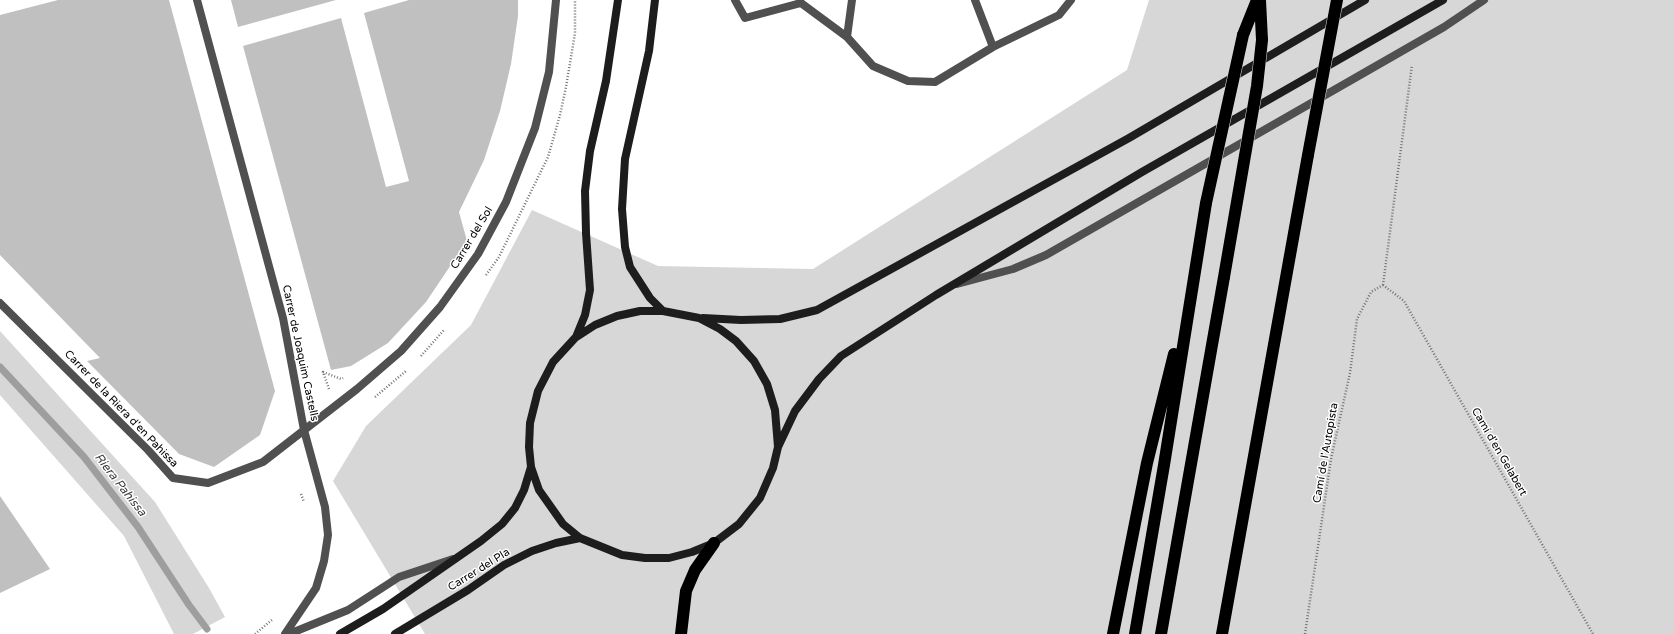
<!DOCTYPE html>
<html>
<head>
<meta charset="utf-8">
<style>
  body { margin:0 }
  canvas { display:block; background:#fff }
</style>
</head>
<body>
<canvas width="1674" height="634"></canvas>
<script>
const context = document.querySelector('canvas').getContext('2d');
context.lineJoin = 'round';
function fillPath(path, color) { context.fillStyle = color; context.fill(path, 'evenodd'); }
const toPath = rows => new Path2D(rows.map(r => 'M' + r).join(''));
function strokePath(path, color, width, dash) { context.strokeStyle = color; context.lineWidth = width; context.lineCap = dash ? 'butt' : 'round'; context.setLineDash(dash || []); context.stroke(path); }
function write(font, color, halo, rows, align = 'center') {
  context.font = font + ' "Varela Round",sans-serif'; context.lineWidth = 3; context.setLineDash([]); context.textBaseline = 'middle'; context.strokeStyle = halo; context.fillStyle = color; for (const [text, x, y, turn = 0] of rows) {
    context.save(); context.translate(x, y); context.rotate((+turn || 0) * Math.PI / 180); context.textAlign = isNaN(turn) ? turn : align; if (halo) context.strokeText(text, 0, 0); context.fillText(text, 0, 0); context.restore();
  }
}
fillPath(toPath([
  [1149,0,1674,0,1674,634,425,634,333,481,366,426,471,325,532,210,658,266,813,269,1127,70],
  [0,331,155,502,209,588,225,617,193,634,174,634,124,536,0,395]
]), '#d7d7d7');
strokePath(toPath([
  [0,367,84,457,138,527,189,605,207,629]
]), '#9e9e9e', 7);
fillPath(toPath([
  [58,0,169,0,275,391,260,435,214,467,179,454,87,361,100,358,0,255,0,15],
  [231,0,336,0,238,27],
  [409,0,518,0,518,16,511,64,500,111,484,160,459,212,467,241,426,302,388,343,351,366,331,370,243,46,341,18,386,187,409,181,364,13],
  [0,496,50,569,0,593]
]), '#c0c0c0');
const motorway = toPath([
  [1260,0,1262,40],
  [1243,35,1257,0],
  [681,634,686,591,695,570,714,543],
  [1113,634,1147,463,1174,354],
  [1135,634,1164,465,1206,203],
  [1161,634,1224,277],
  [1222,634,1308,155]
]);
strokePath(motorway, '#dbdbdb', 13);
strokePath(toPath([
  [486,275,499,257,548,157,560,115,566,87,575,33,575,0],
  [1383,285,1404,301,1593,634],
  [1383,285,1412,65],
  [421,356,444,330],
  [329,389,323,372,341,379,343,378],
  [375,397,406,371],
  [301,494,304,502],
  [255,634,273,619],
  [1305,634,1331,459,1350,373,1357,319,1371,292,1383,285]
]), '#727272', 2.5, [1, 2]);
strokePath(toPath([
  [735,0,745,18,801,3,800,0],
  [975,0,993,47],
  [801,3,847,37,873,66,908,81,935,82,993,47,1059,15,1071,0],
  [847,37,852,0],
  [957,284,1013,269,1046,255,1444,27,1484,0]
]), '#505050', 8);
strokePath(toPath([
  [197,0,283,318,304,430,325,507,328,535,324,561,316,588,285,634],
  [0,303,148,450,173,478,208,483,263,462,357,389,401,351,440,307,478,254,506,202,535,128,549,72,556,0],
  [289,634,348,610,399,577,453,559]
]), '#505050', 8);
strokePath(toPath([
  [655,0,649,51,625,159,622,209,625,247,630,267,650,298,663,311],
  [703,318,741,320,780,319,817,310,1129,138,1365,0],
  [576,337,585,315,590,290,586,233,585,191,590,151,606,81,618,0],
  [778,447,775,410,767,384,754,361,736,341,720,329,699,318,663,311,640,311,617,316,595,325,575,338,553,362,538,391,530,423,529,447,531,467,539,490,563,524,580,538,622,555,645,558,669,558,692,552,714,543,739,524,760,498,773,468,778,447,795,411,819,379,841,356,936,295,1142,172,1443,0],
  [340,634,383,609,481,541,502,524,515,508,524,490,531,467],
  [395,634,468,590,504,565,532,551,556,543,580,538]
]), '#1d1d1d', 8);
strokePath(motorway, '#000', 12);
const motorwayBridge = toPath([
  [1308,155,1337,0],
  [1206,203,1243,35],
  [1224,277,1257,86,1262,40]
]);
strokePath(motorwayBridge, '#dbdbdb', 13, []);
strokePath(motorwayBridge, '#000', 12);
write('11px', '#000', '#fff', [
  ["Carrer del Sol",472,238,-59],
  ["Carrer de Joaquim Castells",300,353,78],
  ["Carrer de la Riera d'en Pahissa",121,409,46],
  ["Camí d'en Gelabert",1499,452,60],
  ["Camí de l'Autopista",1326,453,-80],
  ["Carrer del Pla",479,570,-32]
]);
write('italic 12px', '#3f3f3f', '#fff', [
  ["Riera Pahissa",120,485,52]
]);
</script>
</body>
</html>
